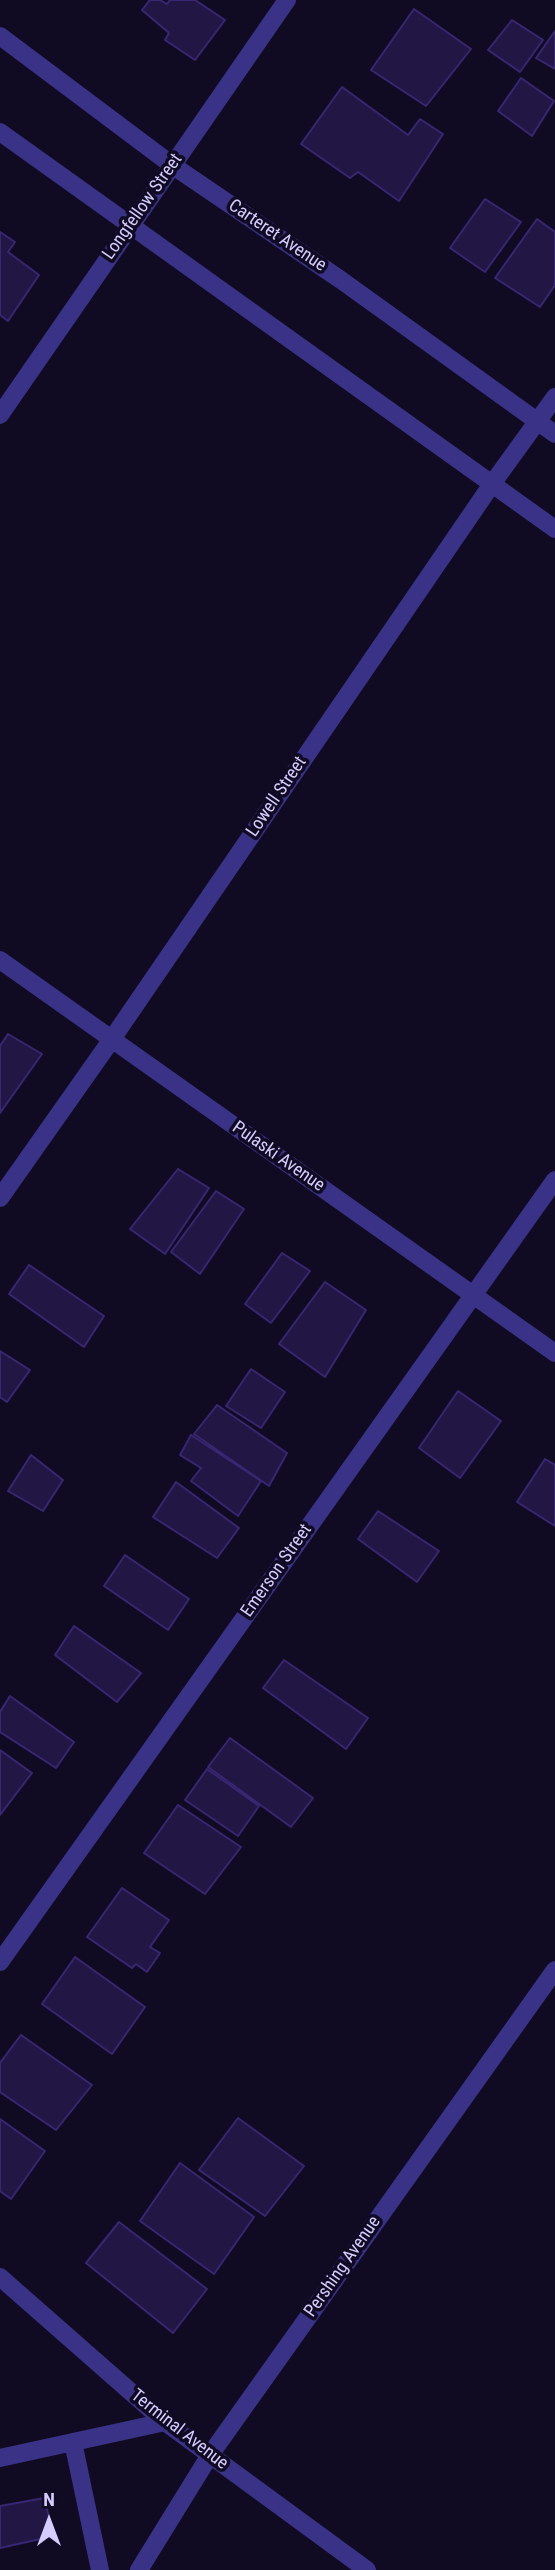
<!DOCTYPE html>
<html>
<head>
<meta charset="utf-8">
<style>
  body { margin:0 }
  #map { position:relative; width:555px; height:2570px; overflow:hidden; background:#100b23; font-family:"Roboto Condensed",sans-serif }
  canvas { display:block }
  .north { position:absolute; left:14px; top:2486px; width:70px; height:70px; -webkit-text-stroke:5px #100b23; paint-order:stroke; rotate:0deg; font-size:19px; font-weight:700; line-height:28px; text-align:center; color:#d5cdff }
  .north::after { content:''; display:block; margin:auto; width:24px; height:32px; background:#d5cdff; clip-path:polygon(50% 0,100% 100%,50% 72%,0 100%) }
</style>
</head>
<body>
<div id="map">
<canvas width="555" height="2570"></canvas>
<div class="north">N</div>
</div>
<script>
const context = document.querySelector('canvas').getContext('2d');
context.lineJoin = 'round';
function fillPath(path, color) { context.fillStyle = color; context.fill(path, 'evenodd'); }
const toPath = rows => new Path2D(rows.map(r => 'M' + r).join(''));
function strokePath(path, color, width, dash) { context.strokeStyle = color; context.lineWidth = width; context.lineCap = dash ? 'butt' : 'round'; context.setLineDash(dash || []); context.stroke(path); }
function write(font, color, halo, rows, align = 'center') {
  context.font = font + ' "Roboto Condensed",sans-serif'; context.lineWidth = 7; context.setLineDash([]); context.textBaseline = 'middle'; context.strokeStyle = halo; context.fillStyle = color; for (const [text, x, y, turn = 0] of rows) {
    context.save(); context.translate(x, y); context.rotate((+turn || 0) * Math.PI / 180); context.textAlign = isNaN(turn) ? turn : align; if (halo) context.strokeText(text, 0, 0); context.fillText(text, 0, 0); context.restore();
  }
}
const building = toPath([
  [150,0,160,0,167,4,170,0,195,0,225,20,195,60,165,40,169,33,142,10,150,0],
  [414,9,471,49,426,106,371,70,414,9],
  [512,20,543,40,520,72,488,50,512,20],
  [555,31,555,69,536,58,555,31],
  [521,78,554,101,532,136,498,111,521,78],
  [342,87,408,135,420,119,443,134,399,201,358,172,350,178,301,144,342,87],
  [485,199,521,222,485,272,450,248,485,199],
  [537,219,555,232,555,285,540,307,495,278,537,219],
  [0,232,15,242,8,252,39,275,8,321,0,315,0,232],
  [8,1034,42,1054,0,1113,0,1046,8,1034],
  [178,1169,209,1188,165,1254,130,1229,178,1169],
  [216,1191,244,1209,200,1274,171,1252,216,1191],
  [282,1253,310,1271,271,1323,245,1304,282,1253],
  [29,1265,104,1316,84,1347,9,1294,29,1265],
  [325,1282,366,1310,325,1377,279,1344,325,1282],
  [0,1351,30,1370,7,1402,0,1397,0,1351],
  [251,1369,285,1392,261,1428,226,1406,251,1369],
  [458,1391,501,1421,460,1478,419,1448,458,1391],
  [217,1405,287,1453,269,1486,194,1434,217,1405],
  [191,1435,261,1481,238,1516,191,1481,201,1468,180,1455,191,1435],
  [31,1455,63,1480,43,1511,8,1491,31,1455],
  [545,1459,555,1465,555,1526,517,1502,545,1459],
  [176,1482,239,1528,217,1558,153,1517,176,1482],
  [378,1511,439,1551,417,1582,358,1539,378,1511],
  [125,1555,189,1599,168,1630,104,1586,125,1555],
  [74,1626,141,1673,117,1702,55,1655,74,1626],
  [284,1660,368,1718,346,1749,263,1688,284,1660],
  [10,1696,74,1742,56,1768,0,1732,0,1712,10,1696],
  [230,1738,313,1798,291,1827,208,1767,230,1738],
  [0,1750,32,1773,0,1815,0,1750],
  [207,1769,259,1806,238,1836,185,1800,207,1769],
  [178,1805,241,1847,205,1894,144,1853,178,1805],
  [122,1888,169,1920,150,1947,160,1953,147,1972,136,1964,132,1968,87,1937,122,1888],
  [75,1957,145,2007,112,2054,42,2004,75,1957],
  [21,2035,92,2085,56,2130,0,2092,0,2063,21,2035],
  [238,2118,304,2166,265,2216,199,2170,238,2118],
  [0,2119,45,2151,11,2199,0,2191,0,2119],
  [180,2163,254,2217,214,2274,140,2221,180,2163],
  [119,2222,207,2289,173,2333,86,2263,119,2222],
  [44,2498,54,2536,0,2548,0,2506,44,2498]
]);
fillPath(building, '#221645');
strokePath(building, '#392673', 2);
strokePath(toPath([
  [0,36,172,165,341,280,555,434],
  [0,132,555,529],
  [0,415,287,0],
  [0,960,555,1353],
  [0,1198,112,1039,492,484,555,397],
  [0,1962,555,1180],
  [0,2277,165,2422,367,2570],
  [73,2442,100,2570],
  [0,2458,165,2422],
  [139,2570,210,2455,555,1970]
]), '#393286', 18);
write('18px', '#d5cdff', '#100b23', [
  ["Longfellow Street",143,207,-55],
  ["Carteret Avenue",277,236,34],
  ["Lowell Street",277,797,-56],
  ["Pulaski Avenue",278,1157,35],
  ["Emerson Street",277,1571,-55],
  ["Pershing Avenue",343,2267,-55],
  ["Terminal Avenue",179,2430,38]
]);
</script>
</body>
</html>
